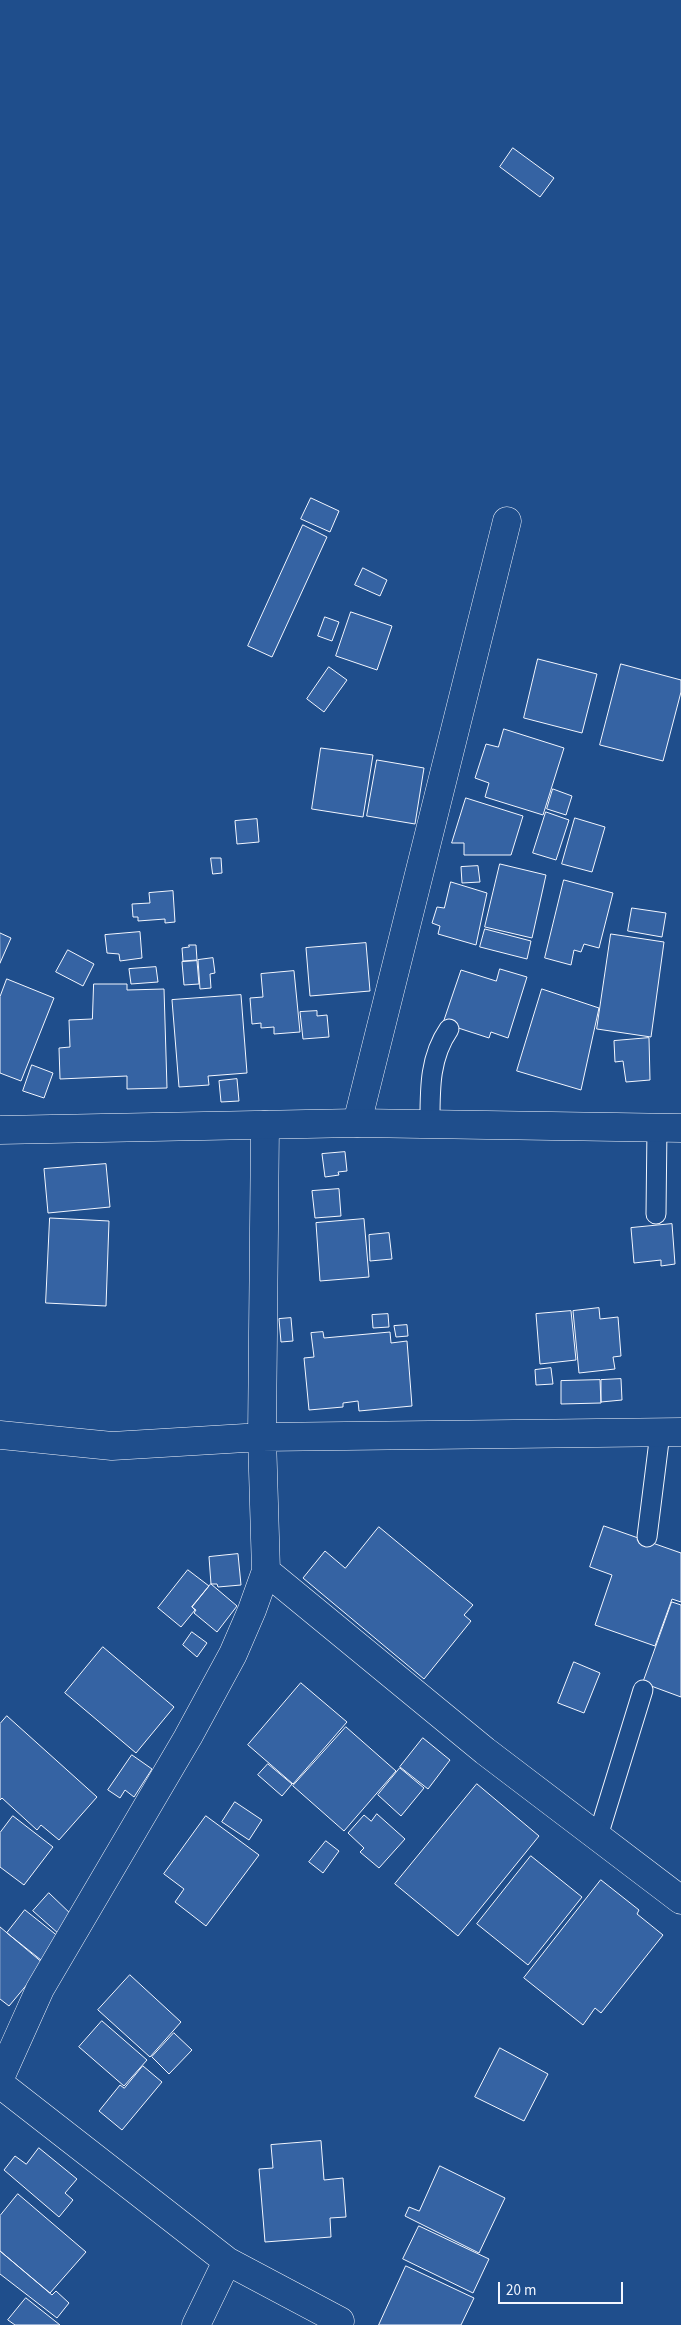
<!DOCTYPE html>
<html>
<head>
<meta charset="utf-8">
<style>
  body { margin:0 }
  #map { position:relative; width:681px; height:2325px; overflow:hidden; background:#1f4e8c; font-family:"Source Sans 3",sans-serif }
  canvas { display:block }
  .scale { position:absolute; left:498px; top:2282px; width:125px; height:22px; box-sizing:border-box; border:2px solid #f2f6ff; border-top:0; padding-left:6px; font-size:15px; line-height:18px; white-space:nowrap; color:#f2f6ff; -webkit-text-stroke:4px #1f4e8c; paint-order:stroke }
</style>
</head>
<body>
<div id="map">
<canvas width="681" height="2325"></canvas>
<div class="scale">20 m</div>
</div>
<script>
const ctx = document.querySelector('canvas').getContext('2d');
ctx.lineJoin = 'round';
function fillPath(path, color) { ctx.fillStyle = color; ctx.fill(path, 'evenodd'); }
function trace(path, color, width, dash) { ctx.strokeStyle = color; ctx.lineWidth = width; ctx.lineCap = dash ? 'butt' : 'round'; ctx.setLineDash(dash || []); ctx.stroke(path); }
const building = new Path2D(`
  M 513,148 L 554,178 L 540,197 L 500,167 Z
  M 311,498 L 339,511 L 330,532 L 301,519 Z
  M 303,525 L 327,537 L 272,657 L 248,646 Z
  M 363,568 L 387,580 L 380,596 L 355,585 Z
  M 351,612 L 392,626 L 377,670 L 336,656 Z
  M 325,617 L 339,622 L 332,641 L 318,636 Z
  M 538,659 L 597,674 L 582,733 L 524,718 Z
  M 621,664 L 681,680 L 681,692 L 663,761 L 600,745 Z
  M 329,667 L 347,680 L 324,712 L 307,699 Z
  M 504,729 L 564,748 L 543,815 L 485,797 L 489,783 L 475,778 L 486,744 L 498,747 Z
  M 321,748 L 373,755 L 363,817 L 312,809 Z
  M 377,760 L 424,768 L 415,824 L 367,816 Z
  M 553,789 L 572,796 L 566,815 L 547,809 Z
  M 466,798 L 523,816 L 511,855 L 464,855 L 464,843 L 452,843 Z
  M 546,812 L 569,820 L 556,860 L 533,853 Z
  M 575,818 L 605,827 L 592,872 L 562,864 Z
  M 257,819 L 259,842 L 237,844 L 235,821 Z
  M 211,858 L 221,858 L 222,873 L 213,874 Z
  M 500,864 L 546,875 L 532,938 L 485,927 Z
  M 478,866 L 480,882 L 462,883 L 461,867 Z
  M 564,880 L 613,893 L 599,948 L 584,944 L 581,952 L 574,950 L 571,965 L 545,958 Z
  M 451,882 L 487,893 L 476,945 L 438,934 L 440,926 L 432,923 L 437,907 L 444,908 Z
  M 173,891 L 175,922 L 165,923 L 165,919 L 138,921 L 138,917 L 133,917 L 132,904 L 150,903 L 149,893 Z
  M 632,908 L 666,913 L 662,937 L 628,931 Z
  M 485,929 L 531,941 L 527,959 L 480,947 Z
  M 140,932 L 142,958 L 120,961 L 119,954 L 107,953 L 105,935 Z
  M 0,933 L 11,938 L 0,963 Z
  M 611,934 L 664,942 L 651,1037 L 597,1029 Z
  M 366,943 L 370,991 L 310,996 L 306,948 Z
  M 189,945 L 196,945 L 197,960 L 183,961 L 182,948 L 189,947 Z
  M 68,950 L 94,964 L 83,986 L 56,972 Z
  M 213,958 L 215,973 L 210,974 L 211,988 L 200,989 L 198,960 Z
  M 197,961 L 199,984 L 184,985 L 182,962 Z
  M 156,967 L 158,982 L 131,984 L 129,969 Z
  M 500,969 L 527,977 L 508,1038 L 491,1032 L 489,1038 L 443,1023 L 461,970 L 496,981 Z
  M 294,971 L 300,1032 L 274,1034 L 274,1027 L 261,1028 L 261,1023 L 252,1024 L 250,998 L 263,997 L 261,974 Z
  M 7,979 L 54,998 L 21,1081 L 0,1073 L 0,997 Z
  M 94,984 L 127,984 L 127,990 L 164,989 L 167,1088 L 127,1089 L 127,1076 L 60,1079 L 59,1048 L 70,1047 L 69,1020 L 92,1019 Z
  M 542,989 L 599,1008 L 581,1090 L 517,1071 Z
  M 241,995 L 247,1073 L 208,1076 L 209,1085 L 179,1087 L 172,1000 Z
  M 317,1011 L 317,1016 L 327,1015 L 329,1037 L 303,1039 L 300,1012 Z
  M 649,1038 L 650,1080 L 626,1082 L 623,1061 L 615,1062 L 614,1041 Z
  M 32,1065 L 53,1073 L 44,1098 L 23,1091 Z
  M 237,1079 L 239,1101 L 221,1102 L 219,1081 Z
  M 345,1152 L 347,1171 L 338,1172 L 339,1175 L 325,1177 L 322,1154 Z
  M 106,1164 L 110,1207 L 48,1213 L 44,1169 Z
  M 339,1189 L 341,1216 L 315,1218 L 312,1191 Z
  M 50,1218 L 109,1221 L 106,1306 L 46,1303 Z
  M 364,1219 L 369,1277 L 320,1281 L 316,1223 Z
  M 672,1224 L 675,1264 L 661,1266 L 661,1260 L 634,1263 L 631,1228 Z
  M 389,1233 L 392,1259 L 370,1261 L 369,1235 Z
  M 599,1308 L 600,1319 L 618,1317 L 621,1356 L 613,1357 L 615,1369 L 579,1373 L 573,1311 Z
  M 571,1311 L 576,1360 L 540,1364 L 536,1314 Z
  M 388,1314 L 389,1327 L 373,1328 L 372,1315 Z
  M 291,1318 L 293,1341 L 281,1342 L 279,1319 Z
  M 407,1325 L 408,1336 L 396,1337 L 394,1326 Z
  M 323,1332 L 324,1338 L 390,1332 L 391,1343 L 407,1341 L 412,1406 L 359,1411 L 358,1401 L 343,1403 L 343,1407 L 309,1410 L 304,1358 L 314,1357 L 311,1333 Z
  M 551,1368 L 553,1384 L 536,1385 L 535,1370 Z
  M 621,1379 L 622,1400 L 601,1402 L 601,1380 Z
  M 600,1380 L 601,1403 L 561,1404 L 561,1381 Z
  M 604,1526 L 681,1553 L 681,1602 L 672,1599 L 655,1646 L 595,1625 L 612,1575 L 590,1567 Z
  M 379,1527 L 473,1605 L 464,1615 L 471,1621 L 424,1679 L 303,1578 L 325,1551 L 345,1568 Z
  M 238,1554 L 241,1585 L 218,1587 L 217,1584 L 211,1584 L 209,1557 Z
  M 188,1570 L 209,1586 L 192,1607 L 195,1610 L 181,1627 L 158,1608 Z
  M 211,1584 L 237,1606 L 217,1632 L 194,1613 L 196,1610 L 192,1607 Z
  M 672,1602 L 681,1605 L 681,1697 L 643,1683 Z
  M 192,1632 L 207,1643 L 197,1657 L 183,1645 Z
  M 103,1647 L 174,1707 L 136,1753 L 65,1693 Z
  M 574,1662 L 600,1673 L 584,1713 L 558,1703 Z
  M 301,1683 L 347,1722 L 293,1784 L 248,1745 Z
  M 7,1716 L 97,1797 L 59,1840 L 41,1825 L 37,1830 L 2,1798 L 0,1800 L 0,1724 Z
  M 346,1727 L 396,1771 L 344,1831 L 293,1786 Z
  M 423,1738 L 450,1760 L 428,1789 L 400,1767 Z
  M 132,1755 L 152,1769 L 134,1797 L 125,1790 L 120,1798 L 108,1790 Z
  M 268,1764 L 292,1784 L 282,1796 L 258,1775 Z
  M 400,1768 L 424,1788 L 401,1816 L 378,1795 Z
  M 477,1784 L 539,1836 L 458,1936 L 395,1884 Z
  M 235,1802 L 262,1820 L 249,1840 L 222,1822 Z
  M 377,1814 L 405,1839 L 379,1868 L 360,1852 L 364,1848 L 348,1833 L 364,1815 L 371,1821 Z
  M 13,1816 L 53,1847 L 24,1885 L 0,1867 L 0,1833 Z
  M 206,1816 L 259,1855 L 206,1926 L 175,1902 L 184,1889 L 164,1874 Z
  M 326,1841 L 339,1851 L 323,1873 L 309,1862 Z
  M 531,1856 L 582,1897 L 528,1965 L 477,1924 Z
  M 601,1880 L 639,1910 L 637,1914 L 663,1935 L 601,2013 L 595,2008 L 583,2025 L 524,1978 Z
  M 49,1893 L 74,1917 L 59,1934 L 33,1911 Z
  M 25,1910 L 59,1937 L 41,1960 L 7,1933 Z
  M 0,1927 L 44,1964 L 9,2006 L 0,1999 Z
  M 130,1975 L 181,2022 L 150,2057 L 98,2010 Z
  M 102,2021 L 147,2060 L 124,2086 L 79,2047 Z
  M 174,2033 L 192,2050 L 169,2074 L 152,2057 Z
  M 500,2048 L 548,2074 L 524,2121 L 475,2097 Z
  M 143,2066 L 162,2082 L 122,2130 L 99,2111 L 120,2085 L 124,2088 Z
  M 321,2141 L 324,2180 L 343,2178 L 346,2217 L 330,2218 L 331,2237 L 265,2242 L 259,2169 L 273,2168 L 271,2145 Z
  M 39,2148 L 77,2179 L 65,2193 L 73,2200 L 59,2217 L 4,2170 L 15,2156 L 26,2164 Z
  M 440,2166 L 505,2198 L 479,2253 L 405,2216 L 409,2207 L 419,2211 Z
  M 18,2194 L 86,2252 L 50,2293 L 0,2251 L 0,2216 Z
  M 419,2226 L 489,2259 L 473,2293 L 403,2259 Z
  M 0,2251 L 52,2295 L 56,2291 L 69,2303 L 57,2318 L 0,2274 Z
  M 406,2266 L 474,2298 L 461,2325 L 379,2325 Z
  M 26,2298 L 60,2325 L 15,2325 L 8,2320 Z`);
const lane = new Path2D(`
  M 430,1125 C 430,1090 429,1058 449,1029
  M 656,1214 L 657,1127
  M 647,1537 L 660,1433
  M 598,1836 L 643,1690`);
const street = new Path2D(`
  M 357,1123 L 507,521
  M 0,1435 L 112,1446 L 262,1437 L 681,1432
  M 266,1571 L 485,1751 L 681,1900
  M 0,2078 L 40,1989 L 188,1737 L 233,1654 L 252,1610 L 266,1571 L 262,1437 L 265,1125
  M 0,2084 L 227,2261
  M 196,2325 L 227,2261 L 340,2321`);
const secondary = new Path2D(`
  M 0,1130 L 357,1123 L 681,1128`);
fillPath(building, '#3563a3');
trace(building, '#f2f6ff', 1);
trace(lane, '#f2f6ff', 21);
trace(street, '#f2f6ff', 29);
trace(secondary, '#f2f6ff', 29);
trace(lane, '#1f4e8c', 19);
trace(street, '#1f4e8c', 28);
trace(secondary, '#1f4e8c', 28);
</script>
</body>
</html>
